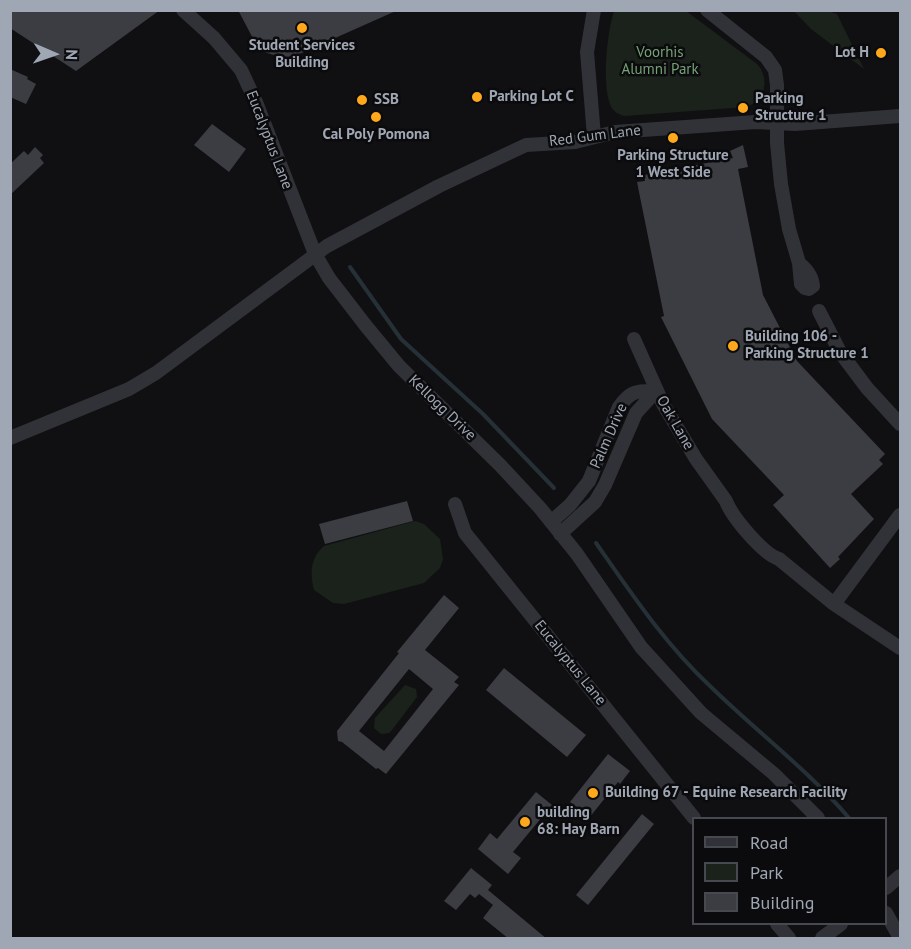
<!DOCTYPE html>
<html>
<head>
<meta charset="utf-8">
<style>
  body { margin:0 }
  #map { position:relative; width:911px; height:949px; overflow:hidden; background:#101012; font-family:"PT Sans",sans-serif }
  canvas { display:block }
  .frame { position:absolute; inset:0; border:12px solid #a0a7b4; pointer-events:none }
  .legend { position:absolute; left:692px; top:817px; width:195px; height:108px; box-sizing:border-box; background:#0b0b0d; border:2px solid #474950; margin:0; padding:8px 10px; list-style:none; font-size:18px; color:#a0a7b4 }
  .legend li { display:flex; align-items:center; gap:12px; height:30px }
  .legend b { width:30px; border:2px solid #474950 }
  .north { position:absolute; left:24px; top:24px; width:60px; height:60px; -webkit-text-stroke:4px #0b0b0d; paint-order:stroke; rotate:92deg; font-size:16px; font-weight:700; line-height:24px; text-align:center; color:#a0a7b4 }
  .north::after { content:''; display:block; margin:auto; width:21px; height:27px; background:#a0a7b4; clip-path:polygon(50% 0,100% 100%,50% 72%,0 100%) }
</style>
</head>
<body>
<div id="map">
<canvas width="911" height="949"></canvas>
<div class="frame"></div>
<ul class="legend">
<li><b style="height:8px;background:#313237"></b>Road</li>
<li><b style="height:16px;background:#1a221b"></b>Park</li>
<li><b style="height:16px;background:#3c3d42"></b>Building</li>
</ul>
<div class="north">N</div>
</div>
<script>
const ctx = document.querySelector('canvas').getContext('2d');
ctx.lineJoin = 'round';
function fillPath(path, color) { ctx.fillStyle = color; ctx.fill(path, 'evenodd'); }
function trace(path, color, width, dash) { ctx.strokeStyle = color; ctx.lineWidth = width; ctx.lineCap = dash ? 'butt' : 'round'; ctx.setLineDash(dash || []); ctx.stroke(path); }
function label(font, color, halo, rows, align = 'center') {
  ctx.font = font + ' "PT Sans",sans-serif'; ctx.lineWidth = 5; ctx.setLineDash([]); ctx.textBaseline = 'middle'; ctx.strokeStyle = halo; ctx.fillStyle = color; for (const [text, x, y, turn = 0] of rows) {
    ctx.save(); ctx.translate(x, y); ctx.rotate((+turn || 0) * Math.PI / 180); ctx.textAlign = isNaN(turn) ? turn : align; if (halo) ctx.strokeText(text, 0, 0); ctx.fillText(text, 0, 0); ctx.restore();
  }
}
const green = new Path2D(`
  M 614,11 L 686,11 L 757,64 C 770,78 766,101 746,107 L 624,116 C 618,114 612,111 610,104 C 602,82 607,33 614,11 Z
  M 794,11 L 828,11 L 837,14 L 864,69 L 811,29 Z
  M 415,521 L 424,524 L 440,539 L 443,559 L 440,568 L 424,583 L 344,604 L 333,603 L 314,590 C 310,573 310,558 324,546 Z
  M 405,685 L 416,689 L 417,697 L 392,730 L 389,733 L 381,734 L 374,728 L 375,718 Z`);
const stream = new Path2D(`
  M 350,267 L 401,339 L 483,414 L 554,488
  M 596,543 C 631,593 665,644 710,686 C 756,731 807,769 849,818`);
const building = new Path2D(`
  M 10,10 L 160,10 L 76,71 L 10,28 Z
  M 238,10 L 398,10 L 297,55 L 284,58 L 264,52 L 257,46 Z
  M 10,69 L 28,77 L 27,79 L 36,84 L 26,104 L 10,97 Z
  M 212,124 L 246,149 L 229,172 L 194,145 Z
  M 743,145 L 748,167 L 738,169 L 763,295 L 797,361 L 885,454 L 879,460 L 883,464 L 851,494 L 874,519 L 838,557 L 840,559 L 830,568 L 773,505 L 784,495 L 712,419 L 661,317 L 664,316 L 637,182 L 645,181 L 644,175 L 733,158 L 730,151 Z
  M 35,147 L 43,155 L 40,158 L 44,163 L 10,195 L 10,164 L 24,151 L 28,155 Z
  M 407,501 L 413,521 L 325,544 L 319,524 Z
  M 444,595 L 459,608 L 425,650 L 459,677 L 454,682 L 459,685 L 386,774 L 378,768 L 376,769 L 342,742 L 338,741 L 337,731 L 399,653 L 397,652 ZM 409,669 L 433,689 L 384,751 L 359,731 Z
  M 504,668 L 586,735 L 567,757 L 486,690 Z
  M 608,754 L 630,771 L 620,784 L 618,782 L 589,818 L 570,802 Z
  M 536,792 L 552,805 L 513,852 L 521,858 L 508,874 L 478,849 L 490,833 L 497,839 Z
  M 642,814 L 654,824 L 588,905 L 576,895 Z
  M 471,868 L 492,885 L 488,890 L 547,939 L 509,939 L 483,918 L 493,905 L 479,894 L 475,898 L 470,894 L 456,910 L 444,901 Z`);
const minor = new Path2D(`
  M 183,10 L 214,38 L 241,70 L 256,102 L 315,254 L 329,278 L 366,326 L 399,366 L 500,465 L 540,508 L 577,554 L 641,647 L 701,713 L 774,774 L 818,818
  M 707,10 L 766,57 L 775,70 L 777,85 L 777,143 L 781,184 L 789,229 L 799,263 L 801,284 L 805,288 L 809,289 L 813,286 C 812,275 806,269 799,263
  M 594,136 L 587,52 L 594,10
  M 819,311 L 840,352 L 867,388 L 900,424
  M 634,339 L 663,404 L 696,459 L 726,501 C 732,517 763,554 779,559 L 834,604 L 900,648
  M 10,438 L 129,389 L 156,373 L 327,246 L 439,186 L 526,145 L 575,142 L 615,132 L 756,122 L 795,124 L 900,116
  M 455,504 L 465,533 L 694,818
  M 551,522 L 570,505 L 589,481 L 619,407 C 631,390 637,391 656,391
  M 560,534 L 595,502 L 605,485 L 636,413 L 656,391
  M 834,604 L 900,515
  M 886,888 L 900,876
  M 886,913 L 900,938
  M 777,924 L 789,938
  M 822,938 L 841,924`);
const markers = [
  [302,28,6,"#ffa81b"],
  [881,53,6,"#ffa81b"],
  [477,97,6,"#ffa81b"],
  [362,100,6,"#ffa81b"],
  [743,108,6,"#ffa81b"],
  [376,117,6,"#ffa81b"],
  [673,138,6,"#ffa81b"],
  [733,346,6,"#ffa81b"],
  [593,793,6,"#ffa81b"],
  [525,822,6,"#ffa81b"]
];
const poiNames = [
  ["Student Services",302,46,"center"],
  ["Building",302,63,"center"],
  ["Lot H",869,53,"right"],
  ["Parking Lot C",489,97],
  ["Parking",755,99],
  ["Structure 1",755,116],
  ["SSB",374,100],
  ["Cal Poly Pomona",376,135,"center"],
  ["Parking Structure",673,156,"center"],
  ["1 West Side",673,173,"center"],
  ["Building 106 -",745,337],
  ["Parking Structure 1",745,354],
  ["Building 67 - Equine Research Facility",605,793],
  ["building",537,813],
  ["68: Hay Barn",537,830]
];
const parkNames = [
  ["Voorhis",660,53],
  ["Alumni Park",660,70]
];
const streetNames = [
  ["Red Gum Lane",595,136,-7],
  ["Eucalyptus Lane",269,140,69],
  ["Kellogg Drive",442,408,44],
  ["Oak Lane",675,423,60],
  ["Palm Drive",609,436,-66],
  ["Eucalyptus Lane",570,663,51]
];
fillPath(green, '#1a221b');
trace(stream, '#263037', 4);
fillPath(building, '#3c3d42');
trace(minor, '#313237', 14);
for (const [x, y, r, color] of markers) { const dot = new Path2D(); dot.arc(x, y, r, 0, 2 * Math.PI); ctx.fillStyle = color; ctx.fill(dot); trace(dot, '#0b0b0d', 2); }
label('bold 15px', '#a0a7b4', '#0b0b0d', poiNames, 'left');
label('15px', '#75a275', '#0b0b0d', parkNames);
label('15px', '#a0a7b4', '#0b0b0d', streetNames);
</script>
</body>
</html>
